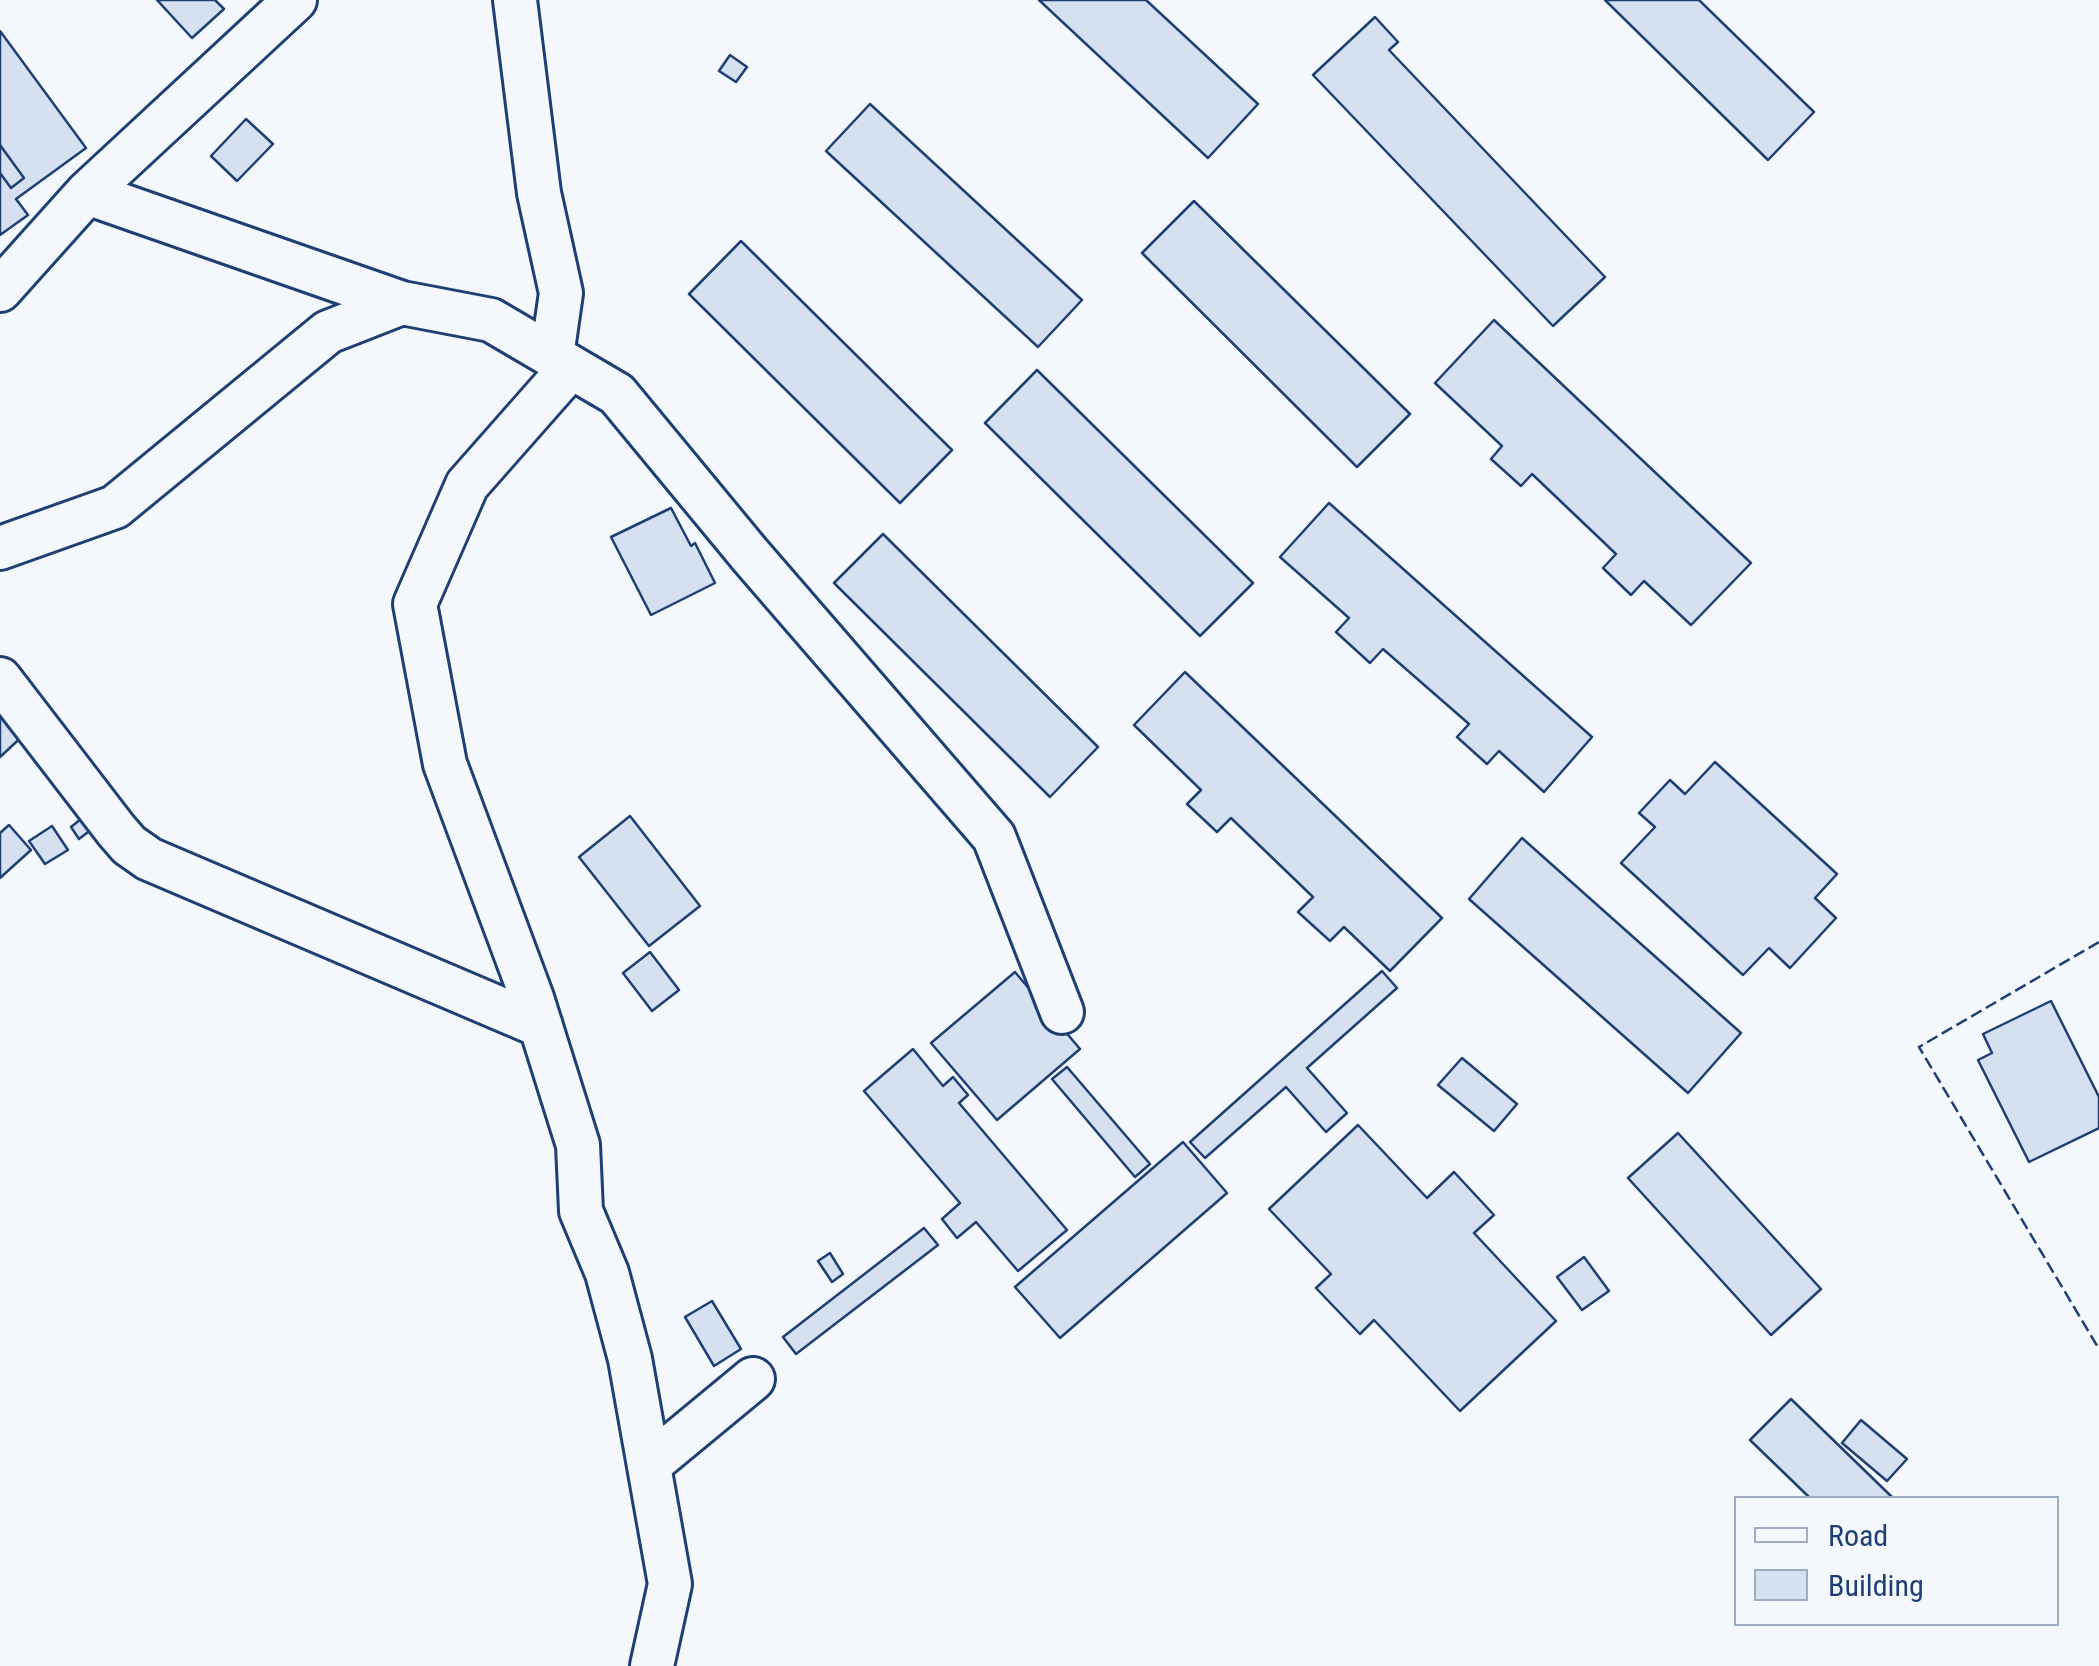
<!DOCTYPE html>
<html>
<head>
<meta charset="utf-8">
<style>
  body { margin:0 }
  #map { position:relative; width:2099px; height:1666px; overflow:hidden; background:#f4f7fb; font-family:"Roboto Condensed",sans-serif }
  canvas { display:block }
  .legend { position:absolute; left:1734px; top:1496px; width:325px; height:130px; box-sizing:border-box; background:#f4f7fb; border:2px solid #9eadc5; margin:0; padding:12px 18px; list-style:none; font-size:30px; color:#1d3f73 }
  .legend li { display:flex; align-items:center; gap:20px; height:50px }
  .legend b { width:50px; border:2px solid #9eadc5 }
</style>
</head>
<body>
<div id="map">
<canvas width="2099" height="1666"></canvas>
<ul class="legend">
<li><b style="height:12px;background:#f4f7fb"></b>Road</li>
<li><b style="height:28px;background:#d5e0f0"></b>Building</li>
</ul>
</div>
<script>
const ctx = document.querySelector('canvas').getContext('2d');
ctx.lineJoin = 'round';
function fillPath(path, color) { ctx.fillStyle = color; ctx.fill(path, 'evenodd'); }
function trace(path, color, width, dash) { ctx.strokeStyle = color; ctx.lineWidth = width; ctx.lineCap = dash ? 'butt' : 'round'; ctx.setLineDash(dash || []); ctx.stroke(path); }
const building = new Path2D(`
  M 157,0 L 215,0 L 224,9 L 192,38 Z
  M 1039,0 L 1146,0 L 1258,104 L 1208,158 Z
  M 1605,0 L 1699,0 L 1814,112 L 1768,160 Z
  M 1375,17 L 1398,42 L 1389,50 L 1605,277 L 1553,326 L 1313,75 Z
  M 0,31 L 86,148 L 16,199 L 28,215 L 0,235 L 0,173 L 11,188 L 24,178 L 0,145 Z
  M 730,55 L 747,67 L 736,82 L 719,71 Z
  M 870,104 L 1082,300 L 1038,347 L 826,151 Z
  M 246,119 L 273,144 L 237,181 L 211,156 Z
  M 0,145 L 24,178 L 11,188 L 0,173 Z
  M 1194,201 L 1410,414 L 1357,467 L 1142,253 Z
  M 741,241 L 952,450 L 900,503 L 689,294 Z
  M 1494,320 L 1751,563 L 1691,625 L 1644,581 L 1631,595 L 1603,568 L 1616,554 L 1532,474 L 1521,486 L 1491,459 L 1502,446 L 1435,383 Z
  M 1037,370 L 1253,583 L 1200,636 L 985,423 Z
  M 1329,503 L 1592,737 L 1544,792 L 1499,751 L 1487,764 L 1457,737 L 1469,724 L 1383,649 L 1370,663 L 1336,632 L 1349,618 L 1280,557 Z
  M 671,508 L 691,546 L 695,543 L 715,583 L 651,615 L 611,537 Z
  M 883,534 L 1098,747 L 1050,797 L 834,583 Z
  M 1185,672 L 1442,918 L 1390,971 L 1344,927 L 1330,941 L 1298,912 L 1313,897 L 1231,818 L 1217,832 L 1187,804 L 1201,790 L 1134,725 Z
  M 0,699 L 28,731 L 0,757 Z
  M 1715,762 L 1837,874 L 1815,898 L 1836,918 L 1790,968 L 1769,948 L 1743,975 L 1621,863 L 1655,827 L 1639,813 L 1670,780 L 1685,794 Z
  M 96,807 L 105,819 L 79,839 L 71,827 Z
  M 630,816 L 700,906 L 649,946 L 579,857 Z
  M 9,825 L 31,850 L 0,878 L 0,833 Z
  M 52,826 L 68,850 L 45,864 L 29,841 Z
  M 1522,838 L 1741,1033 L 1688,1093 L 1469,899 Z
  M 650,952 L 679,990 L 652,1011 L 623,973 Z
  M 1382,971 L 1397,988 L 1307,1068 L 1347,1113 L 1326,1132 L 1286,1087 L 1205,1158 L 1190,1142 Z
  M 1015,972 L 1080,1049 L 997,1120 L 931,1043 Z
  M 2051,1001 L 2099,1097 L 2099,1128 L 2029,1162 L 1978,1060 L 1992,1053 L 1983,1034 Z
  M 913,1049 L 943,1086 L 953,1077 L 968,1095 L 959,1103 L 1067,1230 L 1018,1271 L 976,1222 L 957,1238 L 942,1219 L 960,1203 L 864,1091 Z
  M 1462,1058 L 1517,1104 L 1494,1131 L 1438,1085 Z
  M 1067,1067 L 1150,1164 L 1135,1177 L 1052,1079 Z
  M 1358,1125 L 1427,1198 L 1454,1172 L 1494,1215 L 1474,1233 L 1556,1321 L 1460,1411 L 1374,1320 L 1360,1334 L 1316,1288 L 1331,1274 L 1269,1209 Z
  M 1678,1133 L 1821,1289 L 1771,1335 L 1628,1178 Z
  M 1183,1142 L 1227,1193 L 1060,1338 L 1015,1287 Z
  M 924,1228 L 938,1245 L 796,1354 L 783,1337 Z
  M 830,1253 L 843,1274 L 832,1282 L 818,1261 Z
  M 1584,1257 L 1609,1291 L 1582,1310 L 1557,1277 Z
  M 712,1301 L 741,1349 L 714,1366 L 685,1317 Z
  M 1791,1399 L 1893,1498 L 1810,1498 L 1750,1440 Z
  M 1861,1420 L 1907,1459 L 1887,1481 L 1842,1443 Z`);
const minor = new Path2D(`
  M 515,0 L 539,193 L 561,293 L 552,356
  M 87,193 L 402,303
  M 0,290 L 87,193 L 295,0
  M 571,367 L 467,485 L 415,604 L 445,764 L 532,998 L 578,1145 L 581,1211 L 607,1273 L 630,1359 L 670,1584 L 652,1666
  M 0,548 L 115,507 L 328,332 L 402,303 L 491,320 L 617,394 L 750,555 L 994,837 L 1062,1012
  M 0,679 L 116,830 L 129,845 L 149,859 L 541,1026
  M 649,1465 L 753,1379`);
const fence = new Path2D(`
  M 2099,942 L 1919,1047 L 2099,1349`);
fillPath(building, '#d5e0f0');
trace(building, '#1d3f73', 2.5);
trace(minor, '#1d3f73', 48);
trace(minor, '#f4f7fb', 42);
trace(fence, '#1d3f73', 2.5, [12, 5]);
</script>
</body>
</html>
